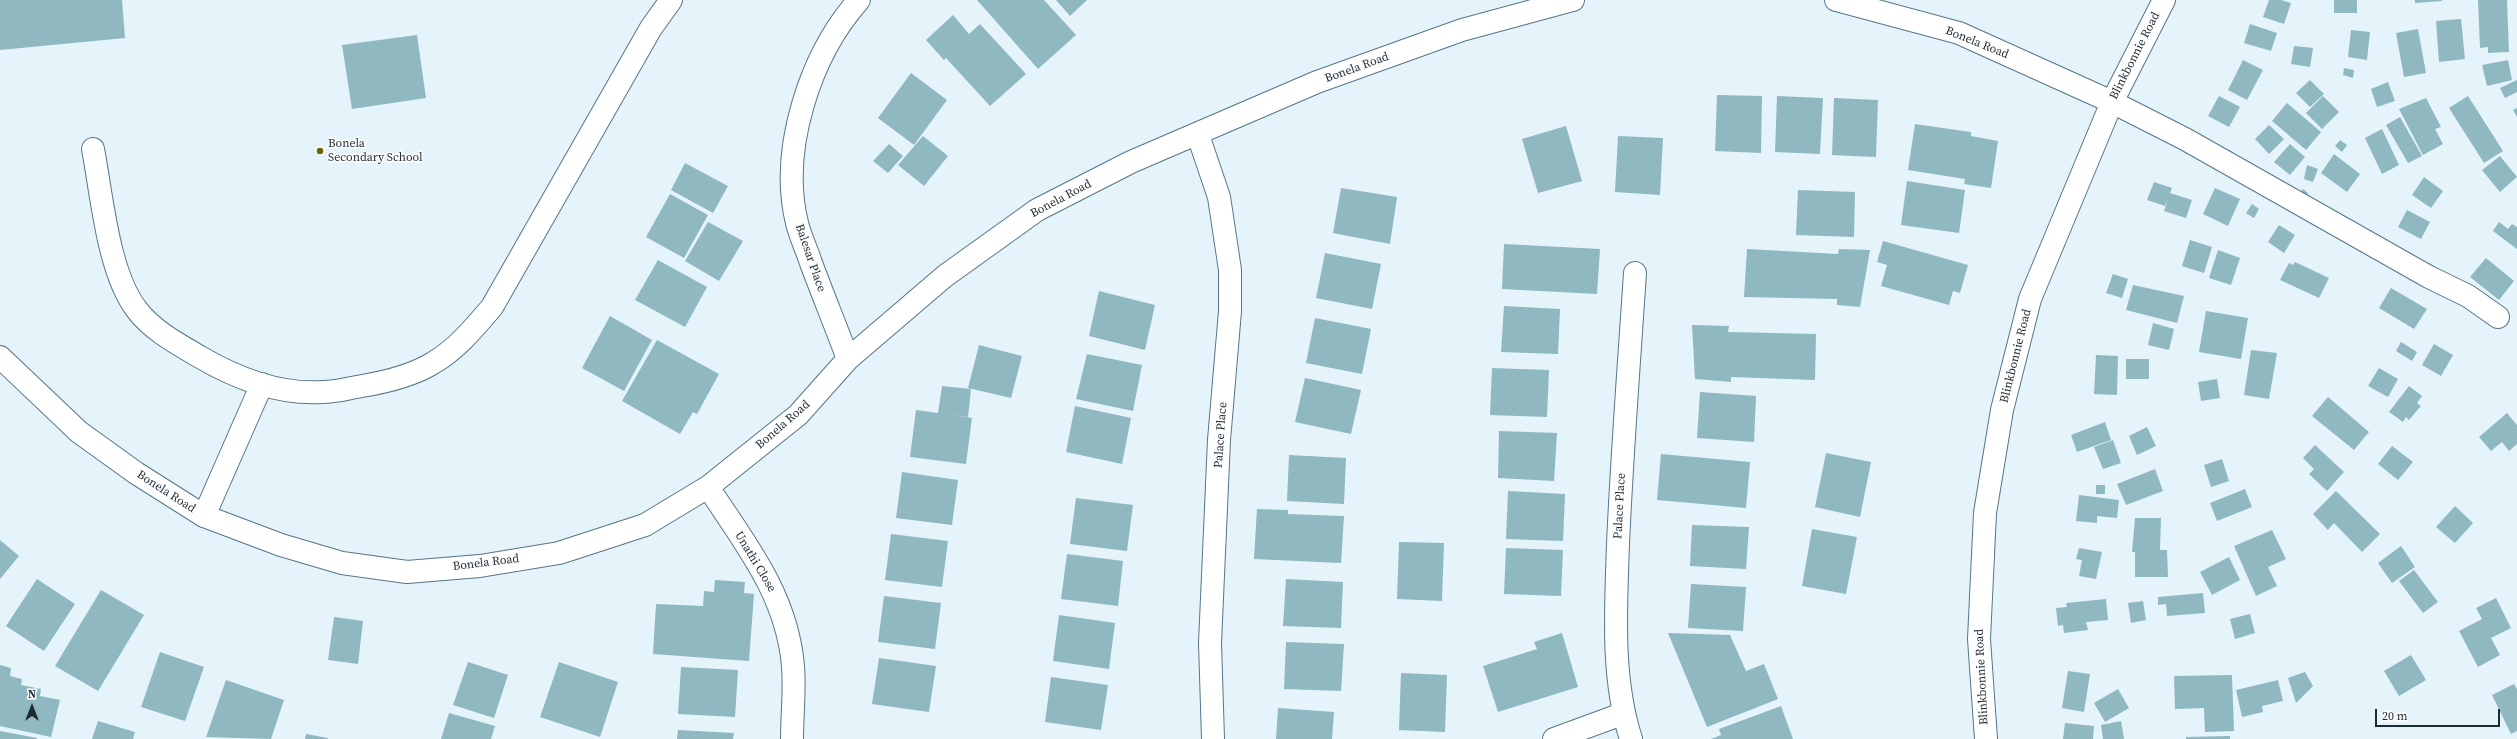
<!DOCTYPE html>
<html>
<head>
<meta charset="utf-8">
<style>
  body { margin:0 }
  #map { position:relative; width:2517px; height:739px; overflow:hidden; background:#e5f3fb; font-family:"Source Serif 4",serif }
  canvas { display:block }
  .north { position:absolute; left:12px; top:687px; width:40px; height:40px; -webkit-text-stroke:3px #fdfdfd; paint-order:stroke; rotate:0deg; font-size:11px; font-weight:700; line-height:16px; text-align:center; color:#1d2a32 }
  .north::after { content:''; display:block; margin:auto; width:14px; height:18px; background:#1d2a32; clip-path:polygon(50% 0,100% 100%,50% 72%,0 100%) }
  .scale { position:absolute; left:2375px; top:709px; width:125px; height:18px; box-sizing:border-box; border:2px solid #1d2a32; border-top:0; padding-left:5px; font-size:12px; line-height:14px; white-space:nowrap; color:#1d2a32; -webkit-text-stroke:3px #fdfdfd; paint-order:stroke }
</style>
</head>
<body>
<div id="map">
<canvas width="2517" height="739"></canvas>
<div class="north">N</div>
<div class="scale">20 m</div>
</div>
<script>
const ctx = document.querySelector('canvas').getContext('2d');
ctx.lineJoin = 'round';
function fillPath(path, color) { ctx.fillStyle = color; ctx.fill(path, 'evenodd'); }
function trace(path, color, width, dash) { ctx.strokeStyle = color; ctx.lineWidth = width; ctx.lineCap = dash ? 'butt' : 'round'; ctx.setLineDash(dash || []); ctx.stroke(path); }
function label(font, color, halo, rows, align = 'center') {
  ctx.font = font + ' "Source Serif 4",serif'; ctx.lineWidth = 3; ctx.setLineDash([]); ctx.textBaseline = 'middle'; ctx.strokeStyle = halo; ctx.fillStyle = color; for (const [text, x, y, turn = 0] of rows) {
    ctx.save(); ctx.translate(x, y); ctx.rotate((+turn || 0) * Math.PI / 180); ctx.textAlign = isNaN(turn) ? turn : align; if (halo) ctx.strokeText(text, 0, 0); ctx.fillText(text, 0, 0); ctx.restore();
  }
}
const building = new Path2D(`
  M 0,0 L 122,0 L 125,38 L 0,50 Z
  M 977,0 L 1044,0 L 1076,35 L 1038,69 Z
  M 1056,0 L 1087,0 L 1070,16 Z
  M 2269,0 L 2281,0 L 2291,3 L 2284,24 L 2263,17 Z
  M 2334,0 L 2357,0 L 2357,13 L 2334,13 Z
  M 2415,0 L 2442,0 L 2442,1 L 2415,3 Z
  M 2478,0 L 2507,0 L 2509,52 L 2488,53 L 2488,47 L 2480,48 Z
  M 953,15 L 969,34 L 980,24 L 1026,74 L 990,106 L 946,58 L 944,60 L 926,40 Z
  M 2461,19 L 2465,59 L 2439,62 L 2436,21 Z
  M 2250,24 L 2277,33 L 2271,51 L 2244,43 Z
  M 2418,29 L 2426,73 L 2404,77 L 2396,33 Z
  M 2351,30 L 2370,32 L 2367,60 L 2348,57 Z
  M 417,35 L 426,98 L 352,109 L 342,45 Z
  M 2294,46 L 2313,48 L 2310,67 L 2291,64 Z
  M 2243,60 L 2263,70 L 2247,100 L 2228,90 Z
  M 2508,60 L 2512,80 L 2487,86 L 2482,65 Z
  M 2344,68 L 2354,70 L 2353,78 L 2343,75 Z
  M 911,73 L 947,100 L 914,145 L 878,118 Z
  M 2310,80 L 2324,94 L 2310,107 L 2296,93 Z
  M 2517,80 L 2517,92 L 2505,98 L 2500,88 Z
  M 2388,82 L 2395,101 L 2377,107 L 2371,89 Z
  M 1717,95 L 1762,96 L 1761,153 L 1715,151 Z
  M 1777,96 L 1823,98 L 1820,154 L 1775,152 Z
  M 2219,96 L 2240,107 L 2229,127 L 2208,116 Z
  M 2323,96 L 2339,112 L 2322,129 L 2306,113 Z
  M 2468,96 L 2503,151 L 2484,163 L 2449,108 Z
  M 1834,98 L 1878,100 L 1876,157 L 1832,155 Z
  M 2426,98 L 2441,127 L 2435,129 L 2443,144 L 2423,155 L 2399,109 Z
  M 2287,103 L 2321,132 L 2306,150 L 2272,121 Z
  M 2517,108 L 2517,117 L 2513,110 Z
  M 2400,117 L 2422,156 L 2408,163 L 2386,125 Z
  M 1915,124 L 1971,132 L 1971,136 L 1998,141 L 1991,188 L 1964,184 L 1965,179 L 1908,170 Z
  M 2269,125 L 2284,139 L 2269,154 L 2255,139 Z
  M 1566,126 L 1582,181 L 1538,193 L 1522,139 Z
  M 2382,129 L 2399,165 L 2382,174 L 2365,138 Z
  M 923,136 L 948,156 L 924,186 L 898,165 Z
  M 1618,136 L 1663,138 L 1660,195 L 1615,192 Z
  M 2340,140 L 2347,145 L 2342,152 L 2335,146 Z
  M 889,144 L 903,156 L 888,173 L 873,161 Z
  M 2290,144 L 2305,157 L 2290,175 L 2274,162 Z
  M 2334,154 L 2360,174 L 2347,192 L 2321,173 Z
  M 2500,156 L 2517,177 L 2500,192 L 2482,170 Z
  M 685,163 L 728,186 L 713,213 L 671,190 Z
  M 2307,165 L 2318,169 L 2313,182 L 2304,179 Z
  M 2424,177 L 2443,191 L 2431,208 L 2412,195 Z
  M 1907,181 L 1965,190 L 1959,233 L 1901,225 Z
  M 2154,182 L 2172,188 L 2170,193 L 2192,200 L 2186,218 L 2164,211 L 2168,199 L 2165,206 L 2147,200 Z
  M 1341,188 L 1397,197 L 1390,244 L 1333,233 Z
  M 2215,188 L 2240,199 L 2228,226 L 2203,214 Z
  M 2303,189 L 2308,193 L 2304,199 L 2298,196 Z
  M 1798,190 L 1855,192 L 1854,237 L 1796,235 Z
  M 670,194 L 708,215 L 684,258 L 646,237 Z
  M 2252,204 L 2259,209 L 2254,218 L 2246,213 Z
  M 2407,210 L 2430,222 L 2421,239 L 2398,227 Z
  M 708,222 L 743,241 L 719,281 L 685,261 Z
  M 2499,222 L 2508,229 L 2512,224 L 2517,227 L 2517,249 L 2493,231 Z
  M 2279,225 L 2295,235 L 2284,253 L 2268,242 Z
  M 2190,240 L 2212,247 L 2204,273 L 2182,266 Z
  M 1883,241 L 1968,265 L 1960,293 L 1953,291 L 1949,305 L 1881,286 L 1887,265 L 1877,262 Z
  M 1504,244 L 1600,249 L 1597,294 L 1502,289 Z
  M 1747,249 L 1838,254 L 1839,249 L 1870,250 L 1860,307 L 1837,305 L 1837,299 L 1744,297 Z
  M 2218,250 L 2240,258 L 2231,285 L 2209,278 Z
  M 1325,253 L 1381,264 L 1372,309 L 1316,298 Z
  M 2486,258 L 2514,281 L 2499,300 L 2470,277 Z
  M 658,260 L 707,287 L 685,327 L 635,300 Z
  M 2295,262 L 2329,278 L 2319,298 L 2280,280 L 2289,263 L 2293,265 Z
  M 2113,274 L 2128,279 L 2122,298 L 2106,293 Z
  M 2133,285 L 2184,296 L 2177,323 L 2126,310 Z
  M 2391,288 L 2427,309 L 2414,329 L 2379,308 Z
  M 1099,291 L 1155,305 L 1145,350 L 1089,336 Z
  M 1504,306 L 1560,309 L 1558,354 L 1501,352 Z
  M 2206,311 L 2248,318 L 2241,359 L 2199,352 Z
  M 610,316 L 652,340 L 624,391 L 582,368 Z
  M 1315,318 L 1371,329 L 1362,374 L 1306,363 Z
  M 2153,323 L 2174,329 L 2169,350 L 2148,345 Z
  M 1692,325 L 1729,326 L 1728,332 L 1816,334 L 1815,380 L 1731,377 L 1731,382 L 1695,379 Z
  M 657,340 L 719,374 L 697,414 L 693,412 L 680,434 L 622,401 Z
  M 2401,342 L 2417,352 L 2412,361 L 2396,351 Z
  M 2434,344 L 2453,355 L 2441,376 L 2422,365 Z
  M 979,345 L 1022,356 L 1011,398 L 968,388 Z
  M 2251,350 L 2277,353 L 2269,399 L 2244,395 Z
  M 1087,354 L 1142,365 L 1133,411 L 1076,399 Z
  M 2096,355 L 2118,356 L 2117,395 L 2094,394 Z
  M 2126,359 L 2149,359 L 2149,379 L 2126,379 Z
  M 1492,368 L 1549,370 L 1547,417 L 1490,415 Z
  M 2379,368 L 2398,379 L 2388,397 L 2368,386 Z
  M 1305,378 L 1361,390 L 1351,434 L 1295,422 Z
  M 2217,379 L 2220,398 L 2201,401 L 2198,382 Z
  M 942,386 L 971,389 L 968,417 L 952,415 L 972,418 L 966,464 L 910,457 L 916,410 L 938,413 Z
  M 2409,386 L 2422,396 L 2417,403 L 2421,406 L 2409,420 L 2406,417 L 2403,422 L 2389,412 Z
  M 1700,392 L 1756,396 L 1754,442 L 1697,438 Z
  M 2328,397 L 2369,432 L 2354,450 L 2312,416 Z
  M 1075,406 L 1131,418 L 1122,464 L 1066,452 Z
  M 2507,413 L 2517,425 L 2517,444 L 2509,451 L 2502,442 L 2491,451 L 2479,437 Z
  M 2105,422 L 2111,440 L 2077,452 L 2071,435 Z
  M 2147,427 L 2156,446 L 2137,455 L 2129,436 Z
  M 1499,431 L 1557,433 L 1554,481 L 1498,478 Z
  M 2113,440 L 2121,463 L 2103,469 L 2094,447 Z
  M 2315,445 L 2344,472 L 2327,491 L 2309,474 L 2314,469 L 2303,458 Z
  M 2392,446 L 2413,462 L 2398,480 L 2378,464 Z
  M 1826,453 L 1871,462 L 1860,517 L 1815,507 Z
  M 1661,454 L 1750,462 L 1746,508 L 1657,500 Z
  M 1289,455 L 1346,458 L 1344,504 L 1287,501 Z
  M 2222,459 L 2229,481 L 2211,487 L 2204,465 Z
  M 2155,469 L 2163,491 L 2126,505 L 2117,484 Z
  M 902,472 L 958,480 L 952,525 L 896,518 Z
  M 2096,485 L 2105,485 L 2105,494 L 2096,494 Z
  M 2245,489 L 2252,507 L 2217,521 L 2210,503 Z
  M 1508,491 L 1565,494 L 1563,541 L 1506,539 Z
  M 2336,491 L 2380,534 L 2362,552 L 2334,523 L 2328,530 L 2313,514 Z
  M 2079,495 L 2119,500 L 2117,518 L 2097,516 L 2097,523 L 2076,521 Z
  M 1076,498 L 1133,505 L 1127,551 L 1070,544 Z
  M 2455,506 L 2473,523 L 2455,543 L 2436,527 Z
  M 1257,509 L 1288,510 L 1288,514 L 1344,516 L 1341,563 L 1254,559 Z
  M 2135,518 L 2161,518 L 2160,550 L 2167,550 L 2168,577 L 2135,577 L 2135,552 L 2132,552 Z
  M 1692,525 L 1749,527 L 1746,569 L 1690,566 Z
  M 1812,529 L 1857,537 L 1846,594 L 1802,586 Z
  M 2272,530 L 2286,559 L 2268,567 L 2277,586 L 2256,596 L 2234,546 Z
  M 891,534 L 948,541 L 942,587 L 885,580 Z
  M 0,540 L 19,556 L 0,579 Z
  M 1399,542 L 1444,543 L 1442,601 L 1397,599 Z
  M 2401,546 L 2415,567 L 2392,583 L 2378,563 Z
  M 1506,548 L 1563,550 L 1561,596 L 1504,594 Z
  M 2079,548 L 2102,552 L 2096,579 L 2079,576 L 2082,560 L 2076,559 Z
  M 1067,554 L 1123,561 L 1118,606 L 1061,599 Z
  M 2229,557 L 2240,580 L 2212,595 L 2200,572 Z
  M 2414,570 L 2438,602 L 2423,613 L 2399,581 Z
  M 37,579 L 75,604 L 44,651 L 6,626 Z
  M 1286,579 L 1343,582 L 1341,628 L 1283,626 Z
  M 715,580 L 745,582 L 744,593 L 754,594 L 749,661 L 653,654 L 656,604 L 703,606 L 704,591 L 714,592 Z
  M 1691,584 L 1746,587 L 1743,631 L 1688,628 Z
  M 101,590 L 144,615 L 98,691 L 55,666 Z
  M 2203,593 L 2205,613 L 2167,616 L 2166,604 L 2158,605 L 2158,597 Z
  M 884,596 L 941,603 L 935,649 L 878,642 Z
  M 2496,598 L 2511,628 L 2491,638 L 2500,655 L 2478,667 L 2459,631 L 2482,619 L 2476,608 Z
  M 2106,599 L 2108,620 L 2086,622 L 2088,630 L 2064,633 L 2063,625 L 2058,626 L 2056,608 L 2067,607 L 2066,603 Z
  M 2143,601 L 2146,620 L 2131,623 L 2128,603 Z
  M 2250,614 L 2255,633 L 2235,639 L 2230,619 Z
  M 1059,615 L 1115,623 L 1109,669 L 1053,661 Z
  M 334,617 L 363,621 L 358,664 L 328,660 Z
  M 1562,633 L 1578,687 L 1498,712 L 1483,666 L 1537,649 L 1534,642 Z
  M 1668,633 L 1730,635 L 1746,671 L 1764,664 L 1778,699 L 1707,727 Z
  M 1286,642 L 1344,644 L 1341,691 L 1284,689 Z
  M 160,652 L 204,667 L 185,721 L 141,707 Z
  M 2411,655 L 2426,680 L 2399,696 L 2384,671 Z
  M 879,658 L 936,666 L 929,712 L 872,704 Z
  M 468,662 L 508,675 L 494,718 L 453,705 Z
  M 559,662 L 618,682 L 600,737 L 540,717 Z
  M 0,665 L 11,668 L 10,676 L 22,679 L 21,685 L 41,689 L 40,696 L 60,700 L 51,737 L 0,726 Z
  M 681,667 L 738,670 L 735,717 L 678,714 Z
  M 2068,671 L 2090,674 L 2084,712 L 2062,708 Z
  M 2305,672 L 2313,686 L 2296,703 L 2288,678 Z
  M 1401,673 L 1447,675 L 1445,732 L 1399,730 Z
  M 2232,675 L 2234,731 L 2205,732 L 2204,708 L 2175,709 L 2174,676 Z
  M 1051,677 L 1108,685 L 1101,730 L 1045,722 Z
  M 226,680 L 284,700 L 271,739 L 206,737 Z
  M 2278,680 L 2283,701 L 2262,706 L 2263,712 L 2242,717 L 2236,690 Z
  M 2514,684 L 2517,689 L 2517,731 L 2511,734 L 2492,695 Z
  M 2118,689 L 2129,708 L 2105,722 L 2094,703 Z
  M 1781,706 L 1793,739 L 1711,739 L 1721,735 L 1719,729 Z
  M 1278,708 L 1334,712 L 1332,739 L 1276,739 Z
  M 449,713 L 495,726 L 491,739 L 441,739 Z
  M 98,721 L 135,732 L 133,739 L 92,739 Z
  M 2121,721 L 2124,739 L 2103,739 L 2101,725 Z
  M 2065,723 L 2094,726 L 2093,739 L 2063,739 Z
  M 678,730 L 734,733 L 733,739 L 677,739 Z
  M 0,731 L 37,738 L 37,739 L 0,739 Z
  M 306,734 L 328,738 L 328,739 L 305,739 Z
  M 2230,736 L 2230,739 L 2186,739 L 2186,737 Z`);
const lane = new Path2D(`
  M 93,149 C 102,196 108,273 137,310 C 153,331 178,344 200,357 C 236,378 280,395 323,392 C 336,392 349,388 362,386 C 386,382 412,376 433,363 C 457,349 474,328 492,307 L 651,28 L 671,0
  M 204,516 L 262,384`);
const street = new Path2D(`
  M 1836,0 L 1959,33 L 2112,102 L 2185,139 L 2429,277 L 2468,296 L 2498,317
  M 1198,135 L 1219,197 L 1230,270 L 1230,311 L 1219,440 L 1210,643 L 1213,739
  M 0,357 L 79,432 L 136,473 L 204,516 L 281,545 L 342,563 L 407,572 L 480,566 L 559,553 L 645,525 L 708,487 L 798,415 L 848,359 L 945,276 L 1037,210 L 1131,162 L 1317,82 L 1462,30 L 1573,0
  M 848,359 C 836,327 823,295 811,263 C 807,250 800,236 797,223 C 779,150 810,55 859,0
  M 708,487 C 746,545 787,595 793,666 C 795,690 792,715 792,739
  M 1554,739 L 1622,714
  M 1631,739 C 1611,677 1616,608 1618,544 C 1622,454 1629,363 1635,273
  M 1986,739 L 1979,639 L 1985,513 L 2002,410 L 2030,299 L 2112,102 L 2164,0`);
const markers = [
  [320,151,4,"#646703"]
];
const streetNames = [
  ["Bonela Road",1977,43,22],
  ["Blinkbonnie Road",2135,56,-63],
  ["Bonela Road",1357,68,-20],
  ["Bonela Road",1061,199,-28],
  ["Balesar Place",810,258,71],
  ["Blinkbonnie Road",2016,356,-76],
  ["Bonela Road",783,425,-41],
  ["Palace Place",1221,435,-86],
  ["Bonela Road",166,492,33],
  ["Palace Place",1620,506,-87],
  ["Unathi Close",755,562,59],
  ["Bonela Road",486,563,-7],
  ["Blinkbonnie Road",1982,677,-93]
];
const poiNames = [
  ["Bonela",328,144],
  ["Secondary School",328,158]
];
fillPath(building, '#8fb8c0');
trace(lane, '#567587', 24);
trace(street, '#567587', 24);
trace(lane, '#fff', 22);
trace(street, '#fff', 22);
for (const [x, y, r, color] of markers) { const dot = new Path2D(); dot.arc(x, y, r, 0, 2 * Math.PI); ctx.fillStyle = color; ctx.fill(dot); trace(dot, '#fdfdfd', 1.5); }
label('12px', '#1d2a32', '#fdfdfd', streetNames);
label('12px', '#1d2a32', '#fdfdfd', poiNames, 'left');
</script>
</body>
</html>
